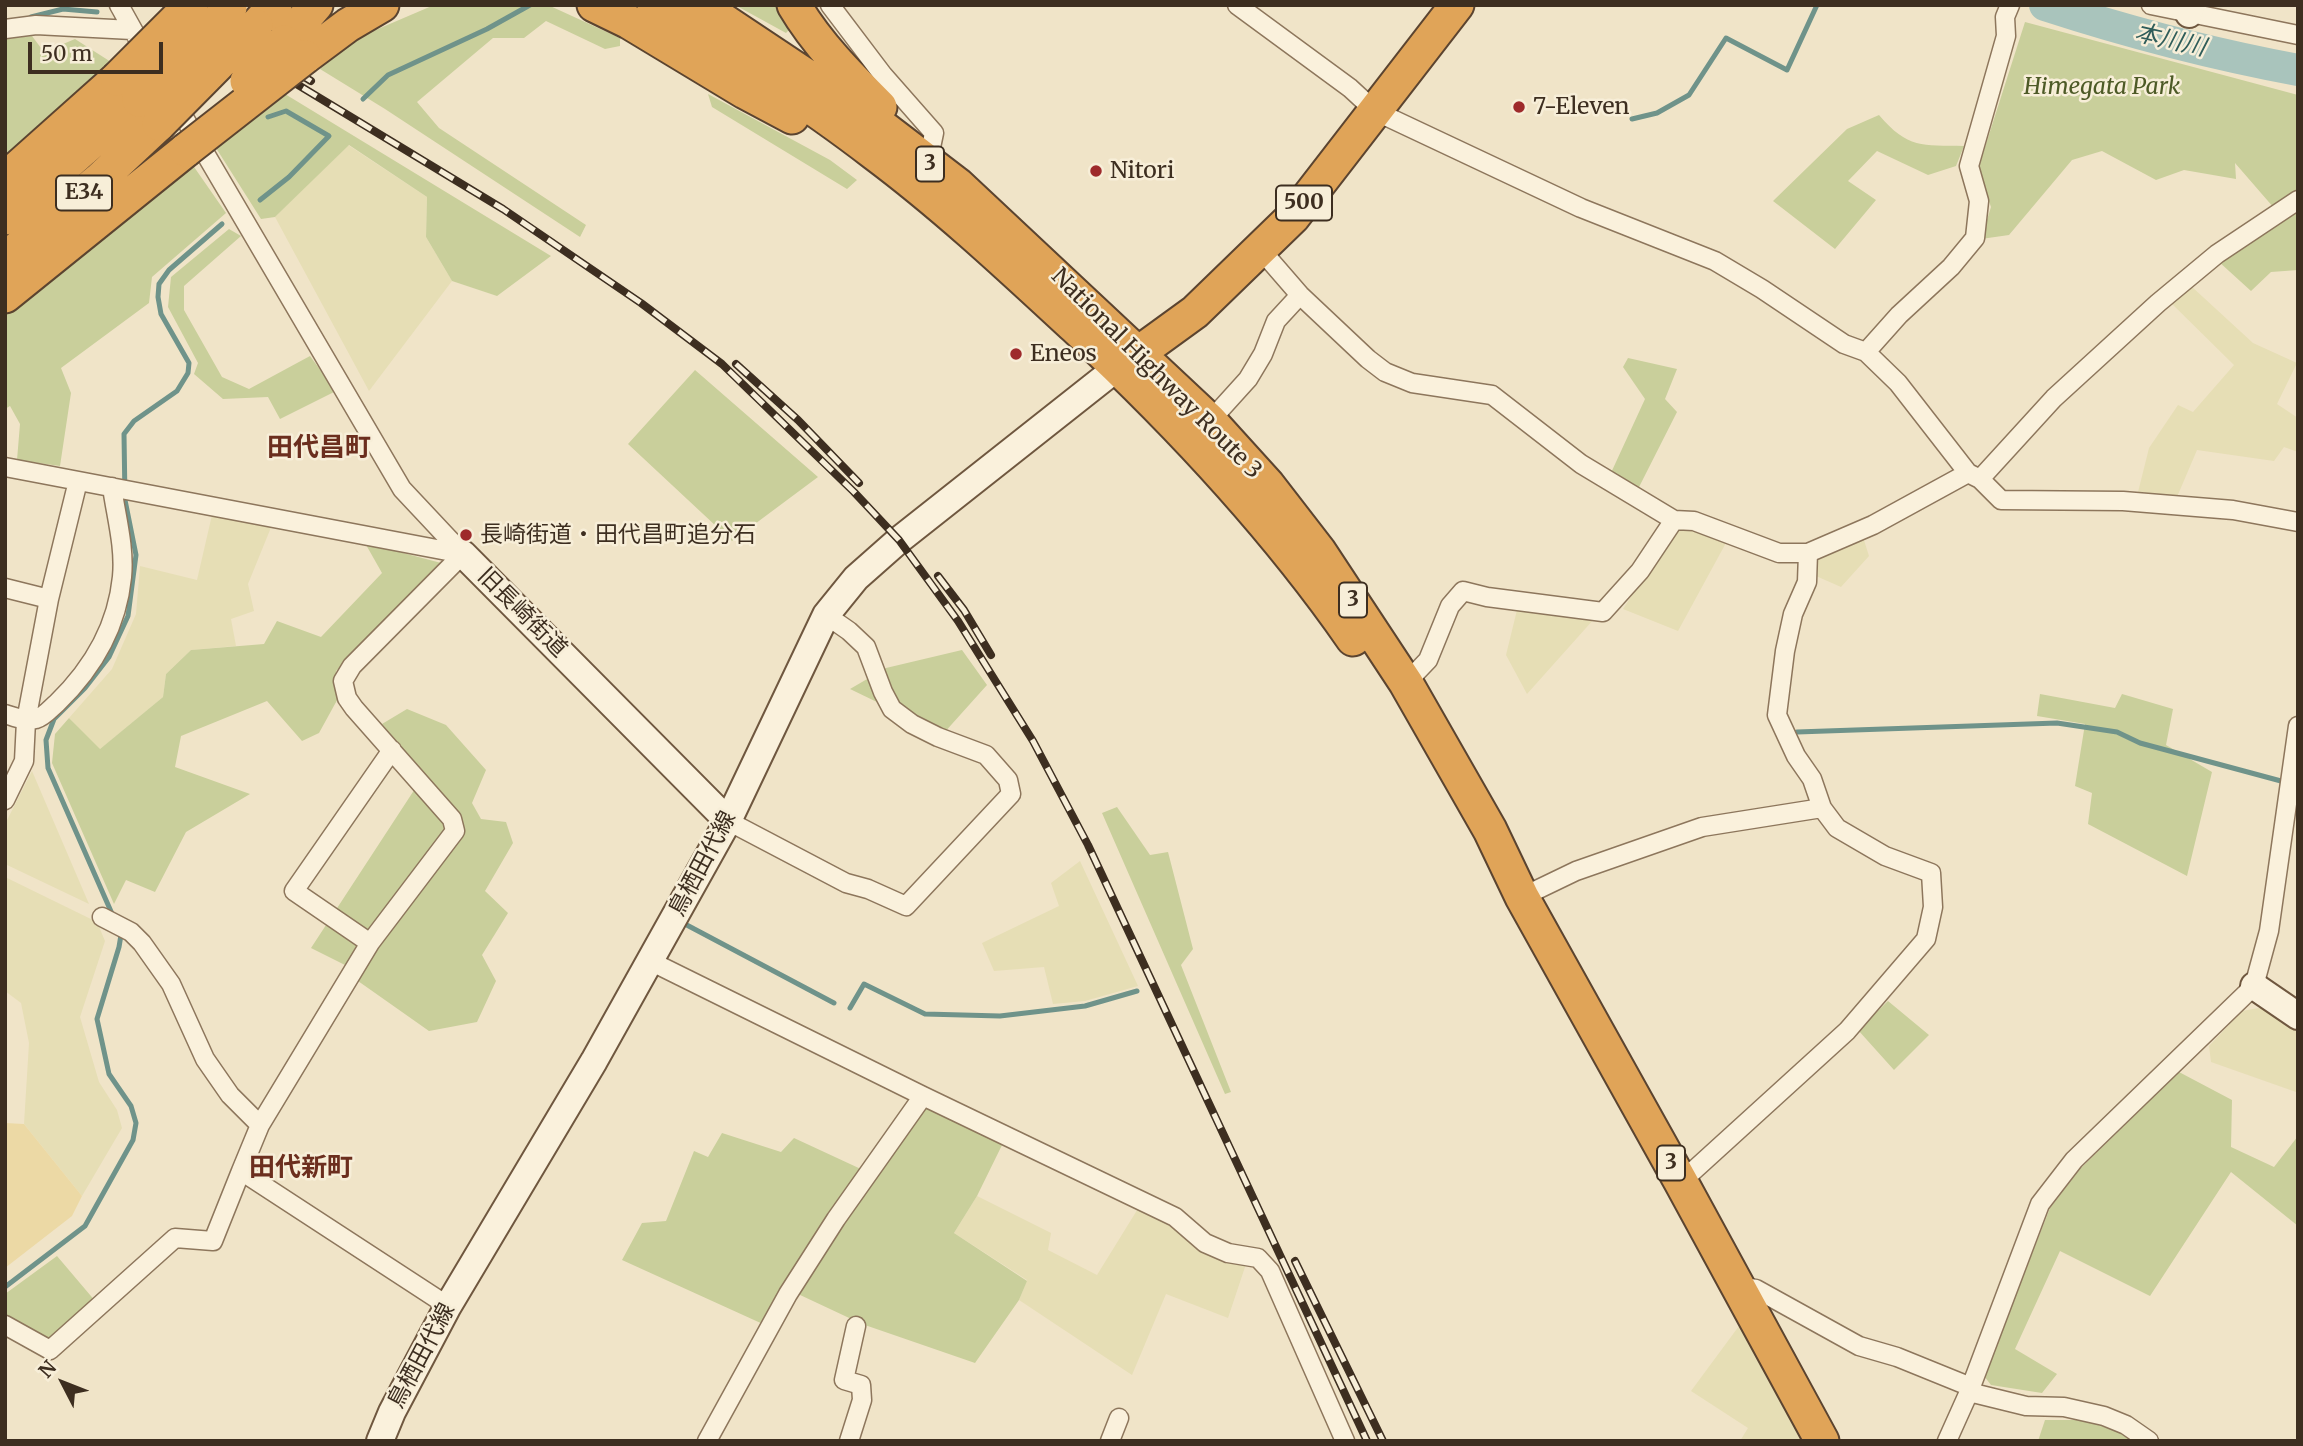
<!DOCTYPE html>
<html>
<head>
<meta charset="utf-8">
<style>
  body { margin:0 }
  #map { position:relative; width:2303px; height:1446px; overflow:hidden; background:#f0e4c8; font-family:Merriweather,serif }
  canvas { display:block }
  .frame { position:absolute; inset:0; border:7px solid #3d2e20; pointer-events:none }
  .north { position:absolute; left:28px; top:1348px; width:70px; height:70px; -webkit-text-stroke:5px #f7eed8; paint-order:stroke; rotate:312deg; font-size:19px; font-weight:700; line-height:28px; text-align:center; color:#3d2e20 }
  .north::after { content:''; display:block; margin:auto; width:24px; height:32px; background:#3d2e20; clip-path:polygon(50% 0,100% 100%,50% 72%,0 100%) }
  .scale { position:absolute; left:28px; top:42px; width:135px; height:32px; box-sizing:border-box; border:4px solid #3d2e20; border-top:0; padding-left:9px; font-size:21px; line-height:24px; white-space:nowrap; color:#3d2e20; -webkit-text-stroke:5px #f7eed8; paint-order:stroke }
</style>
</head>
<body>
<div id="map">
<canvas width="2303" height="1446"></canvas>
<div class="frame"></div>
<div class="north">N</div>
<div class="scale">50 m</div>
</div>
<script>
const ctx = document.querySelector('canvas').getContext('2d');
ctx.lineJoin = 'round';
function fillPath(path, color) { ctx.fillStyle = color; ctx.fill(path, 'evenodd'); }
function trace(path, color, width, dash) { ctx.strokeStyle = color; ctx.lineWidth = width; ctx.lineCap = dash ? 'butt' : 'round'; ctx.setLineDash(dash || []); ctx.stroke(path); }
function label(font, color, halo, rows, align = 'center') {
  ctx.font = font + ' Merriweather,"Noto Sans JP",serif'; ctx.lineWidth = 5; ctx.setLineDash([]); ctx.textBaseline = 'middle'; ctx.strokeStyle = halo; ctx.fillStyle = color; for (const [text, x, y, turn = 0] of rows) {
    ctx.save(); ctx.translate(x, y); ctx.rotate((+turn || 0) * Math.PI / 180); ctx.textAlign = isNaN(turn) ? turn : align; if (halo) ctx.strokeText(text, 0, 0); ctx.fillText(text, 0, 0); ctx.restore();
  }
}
const farmland = new Path2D(`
  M 348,145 L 427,197 L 426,237 L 452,281 L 369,391 L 275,217 Z
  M 2191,286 L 2253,343 L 2297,363 L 2277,404 L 2298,418 L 2298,452 L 2284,447 L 2274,461 L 2197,450 L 2177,497 L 2138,492 L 2149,448 L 2178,405 L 2193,412 L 2234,365 L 2170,302 Z
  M 212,515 L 272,525 L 248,584 L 254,611 L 231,619 L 236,646 L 191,650 L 166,674 L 163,697 L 99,750 L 69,718 L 112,669 L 136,614 L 140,566 L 197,580 Z
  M 1697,530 L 1727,541 L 1678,631 L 1623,609 L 1674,531 Z
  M 1863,537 L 1869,556 L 1841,587 L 1816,576 L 1816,556 Z
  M 1517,610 L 1594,619 L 1527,694 L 1506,655 Z
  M 32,771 L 89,904 L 5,864 L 5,824 Z
  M 1080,861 L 1138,986 L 1085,1001 L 1053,1004 L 1044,967 L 994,971 L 982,943 L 1059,906 L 1051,883 Z
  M 5,877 L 97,922 L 105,941 L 80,1017 L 99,1082 L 117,1110 L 122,1128 L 82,1196 L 24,1124 L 29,1043 L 21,1003 L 5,991 Z
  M 2264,1007 L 2298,1030 L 2298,1096 L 2296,1092 L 2211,1062 L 2209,1046 L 2242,1011 Z
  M 977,1196 L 1051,1233 L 1048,1250 L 1097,1275 L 1139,1207 L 1247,1261 L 1228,1318 L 1166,1294 L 1132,1375 L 1019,1300 L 1027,1280 L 954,1233 Z
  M 1739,1326 L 1805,1441 L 1740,1441 L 1748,1428 L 1691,1391 Z`);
const green = new Path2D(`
  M 434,5 L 548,5 L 620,38 L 620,46 L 605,49 L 546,21 L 524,38 L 493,38 L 417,102 L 439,128 L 586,225 L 580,237 L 385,109 L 320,69 L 357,38 Z
  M 735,5 L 780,5 L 794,25 L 786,33 Z
  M 2025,22 L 2298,95 L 2298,189 L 2274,208 L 2235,163 L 2236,179 L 2184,170 L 2156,180 L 2102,151 L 2072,160 L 2009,235 L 1981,239 L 1991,207 L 1978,169 Z
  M 32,36 L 44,52 L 75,39 L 111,62 L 5,158 L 5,39 Z
  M 285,94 L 551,256 L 497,296 L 452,281 L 426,237 L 427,197 L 349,145 L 275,217 L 261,219 L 216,148 Z
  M 708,94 L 830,160 L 857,180 L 847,189 L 712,107 Z
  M 1879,115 C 1908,149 1922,145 1964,146 L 1956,166 L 1928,175 L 1877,151 L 1848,181 L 1876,200 L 1835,249 L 1773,201 L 1847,129 Z
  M 192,164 L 226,213 L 152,277 L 149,303 L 61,368 L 71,393 L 60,466 L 17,460 L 20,424 L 10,406 L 5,409 L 5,312 Z
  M 2298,210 L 2298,270 L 2271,272 L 2251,291 L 2218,261 Z
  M 229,229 L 241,236 L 184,286 L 184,310 L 222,377 L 249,389 L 310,356 L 336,391 L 280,419 L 268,397 L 223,399 L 194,374 L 198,363 L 168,307 L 171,277 Z
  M 1628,358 L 1677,369 L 1665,399 L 1677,412 L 1636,493 L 1610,475 L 1645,399 L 1623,367 Z
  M 695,370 L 818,477 L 732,541 L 628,444 Z
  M 365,543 L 445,564 L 336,671 L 341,693 L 319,733 L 302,741 L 267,701 L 181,736 L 175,767 L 250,794 L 186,832 L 155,892 L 126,880 L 114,904 L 52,763 L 55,734 L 69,718 L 100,749 L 163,697 L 166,674 L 191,650 L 264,644 L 277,621 L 321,637 L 382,573 Z
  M 962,650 L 987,685 L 943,734 L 850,689 L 886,668 Z
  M 2040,694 L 2115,708 L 2122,694 L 2173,709 L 2166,745 L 2212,772 L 2187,876 L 2088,824 L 2092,793 L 2075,786 L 2085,724 L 2037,716 Z
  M 407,709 L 446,725 L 486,770 L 472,803 L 481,819 L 506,822 L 513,843 L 485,891 L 508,913 L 482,955 L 496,981 L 477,1022 L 429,1031 L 358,981 L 347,966 L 311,948 L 424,775 L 382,724 Z
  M 1117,807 L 1150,855 L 1168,852 L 1193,949 L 1181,965 L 1231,1092 L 1225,1094 L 1102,813 Z
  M 1888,1001 L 1929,1035 L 1894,1070 L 1858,1030 Z
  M 2179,1072 L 2232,1100 L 2231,1147 L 2274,1167 L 2298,1136 L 2298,1226 L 2231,1172 L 2150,1296 L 2060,1251 L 2015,1349 L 2057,1374 L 2042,1393 L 1991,1385 L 1984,1376 L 2050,1208 L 2080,1169 Z
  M 928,1105 L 1004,1141 L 977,1196 L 954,1233 L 1027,1281 L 1019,1300 L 975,1363 L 862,1324 L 798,1294 L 874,1175 Z
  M 722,1133 L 781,1152 L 794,1138 L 863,1170 L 765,1325 L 622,1260 L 642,1223 L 666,1221 L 694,1151 L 708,1157 Z
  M 57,1256 L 96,1302 L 52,1342 L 5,1317 L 5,1294 Z
  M 2045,1420 L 2084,1420 L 2133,1437 L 2130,1441 L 2038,1441 Z`);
const sand = new Path2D(`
  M 5,1123 L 24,1124 L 82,1196 L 72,1216 L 5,1268 Z`);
const stream = new Path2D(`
  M 31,17 L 63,9 L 97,12
  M 363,99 L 388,75 L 487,29 L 530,5
  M 1632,119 L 1657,113 L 1689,95 L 1726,38 L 1787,70 L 1817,5
  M 260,200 L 289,177 L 329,136 L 286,111 L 268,117
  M 1797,732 L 2057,723 L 2117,732 L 2140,743 L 2281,781
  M 113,916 L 48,768 L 46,740 L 54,719 L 85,688 L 109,657 L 128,616 L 136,555 L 125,500 L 124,434 L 134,421 L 177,391 L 188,373 L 189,363 L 161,314 L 158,297 L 159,284 L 169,270 L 222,224
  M 683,923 L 834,1003
  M 850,1008 L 864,984 L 925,1014 L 1000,1016 L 1085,1006 L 1137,991
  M 5,1287 L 85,1226 L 133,1140 L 136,1123 L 131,1106 L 109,1074 L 97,1019 L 119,947 L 121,935 L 120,931`);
const river = new Path2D(`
  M 2045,5 C 2128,32 2212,54 2298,70`);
const street = new Path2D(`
  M 119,5 L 148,57
  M 830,5 L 883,75 L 934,133 L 929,157
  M 1237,5 L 1350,88 L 1375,111 L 1581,208 L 1715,261 L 1762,289 L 1844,344 L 1866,352 L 1898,383 L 1968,473 L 1980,479 L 2001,500 L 2123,501 L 2233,510 L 2298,522
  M 2151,5 L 2298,35
  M 5,29 L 36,25 L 132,30
  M 175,102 L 402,489 L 463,554
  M 1261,250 L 1300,295 L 1368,359 L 1385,372 L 1412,383 L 1492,395 L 1581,464 L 1674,520
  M 1866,352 L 1899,315 L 1951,267 L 1975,238 L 1979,201 L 1969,166 L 2006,36 L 2005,17 L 2010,5
  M 1210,421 L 1248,379 L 1263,354 L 1276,321 L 1300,295
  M 5,467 L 463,554
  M 1980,479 L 2054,398 L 2158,303 L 2217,254 L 2298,200
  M 5,588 L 49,599
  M 1406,683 L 1428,660 L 1450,606 L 1463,591 L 1487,597 L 1603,612 L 1640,571 L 1674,520 L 1694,521 L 1779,553 L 1808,553 L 1873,525 L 1968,473
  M 5,714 C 15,717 26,722 36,719 C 44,717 51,708 57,703 C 93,668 117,628 122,577 C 125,547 116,516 112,487
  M 5,800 L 24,761 L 26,721 L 49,599 L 78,481
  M 728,821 L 846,883 L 868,889 L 906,906 L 1011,794 L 1008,780 L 986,755 L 938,737 L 912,724 L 892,709 L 883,692 L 866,647 L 849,631 L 826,615
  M 1522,897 L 1576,871 L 1702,827 L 1822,808
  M 102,917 L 131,932 L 142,943 L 171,984 L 205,1059 L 230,1095 L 260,1125 L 241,1171 L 448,1306
  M 370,943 L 294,891 L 392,750
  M 650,961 L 923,1096 L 1175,1217 L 1205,1243 L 1228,1253 L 1258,1258 L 1270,1271 L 1345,1441
  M 260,1125 L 370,943 L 455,831 L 452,819 L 354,708 L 347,698 L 343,681 L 352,666 L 463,554
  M 1681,1182 L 1847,1031 L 1926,939 L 1933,907 L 1931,873 L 1885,856 L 1837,828 L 1822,808 L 1812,779 L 1796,756 L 1777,715 L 1785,651 L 1793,614 L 1807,582 L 1808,553
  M 1738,1286 L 1756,1289 L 1859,1346 L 1897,1357 L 1971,1387
  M 5,1325 L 50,1350 L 175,1238 L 213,1241 L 241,1171
  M 1969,1392 L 2026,1406 L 2064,1407 L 2104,1416 L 2126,1425 L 2149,1441
  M 707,1441 L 788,1294 L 836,1219 L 923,1096
  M 849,1441 L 862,1400 L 861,1385 L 844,1380 L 856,1326
  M 1110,1441 L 1119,1418
  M 1947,1441 L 1969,1392 L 2040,1204 L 2074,1160 L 2254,986 L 2269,931 L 2298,726`);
const secondary = new Path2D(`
  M 2189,14 L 2192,5
  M 463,554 L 728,821
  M 2254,986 L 2298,1016
  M 380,1441 L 392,1412 L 448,1306 L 594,1061 L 728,821 L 826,615 L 856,578 L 899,540 L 1118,367`);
const highway = new Path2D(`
  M 594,5 L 629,22 L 745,92 L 792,117
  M 654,5 C 729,52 804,99 874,153 C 945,206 1010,267 1075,327 C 1177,422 1273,524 1353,639
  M 700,5 L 877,123 L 958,185 L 1210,421 L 1268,485 L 1319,551 L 1406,683 L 1490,830 L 1522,897 L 1681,1182 L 1822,1441
  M 794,5 C 817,44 849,76 880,107
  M 256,26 L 275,5
  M 284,42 L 316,5
  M 305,57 L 348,25 L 382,5
  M 5,179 L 117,79
  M 5,218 L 139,100
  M 5,259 L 99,180 L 159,124
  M 5,296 L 186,150
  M 1122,365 L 1195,312 L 1293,217 L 1457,5`);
const rail = new Path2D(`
  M 166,5 L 503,209 L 641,303 L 722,364 L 854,492 L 899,540 L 958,621 L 1033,741 L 1088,845 L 1367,1441
  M 189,5 L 311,81
  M 736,364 L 798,420 L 859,483
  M 938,576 L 964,610 L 991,655
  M 1295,1261 L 1383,1441`);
const highwayBridge = new Path2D(`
  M 117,79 L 191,5
  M 247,81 L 284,42
  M 139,100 L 230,8
  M 159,124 L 256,26
  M 186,150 L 305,57`);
const markers = [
  [1519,107,7,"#9e2a2b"],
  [1096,171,7,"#9e2a2b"],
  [1016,354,7,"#9e2a2b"],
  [466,535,7,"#9e2a2b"]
];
const shields = [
  [930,164,28],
  [84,193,56],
  [1304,203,56],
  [1353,600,28],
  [1671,1163,28]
];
const shieldNames = [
  ["3",930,164],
  ["E34",84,193],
  ["500",1304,203],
  ["3",1353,600],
  ["3",1671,1163]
];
const parkNames = [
  ["Himegata Park",2102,87]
];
const poiNames = [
  ["7-Eleven",1533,107],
  ["Nitori",1110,171],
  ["Eneos",1030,354],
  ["長崎街道・田代昌町追分石",480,535]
];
const streetNames = [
  ["National Highway Route 3",1156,374,45],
  ["旧長崎街道",522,613,45],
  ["鳥栖田代線",703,864,-62],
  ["鳥栖田代線",422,1356,-62]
];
const waterNames = [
  ["本川川",2170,41,13]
];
const quarterNames = [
  ["田代昌町",319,449],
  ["田代新町",301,1169]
];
fillPath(farmland, '#e6deb5');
fillPath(green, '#c9cf9b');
fillPath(sand, '#ecd9a5');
trace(stream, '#6f938a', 5);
trace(river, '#a9c4bc', 32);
trace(street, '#8d765c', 21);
trace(secondary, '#6f573f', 30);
trace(highway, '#5b4430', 37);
trace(street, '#faf1dc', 18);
trace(secondary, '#faf1dc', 26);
trace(highway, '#e0a458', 33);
trace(rail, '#3d2e20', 8);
trace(rail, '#f7eed8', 5, [16]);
trace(highwayBridge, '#5b4430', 37, []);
trace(highwayBridge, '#e0a458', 33);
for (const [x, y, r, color] of markers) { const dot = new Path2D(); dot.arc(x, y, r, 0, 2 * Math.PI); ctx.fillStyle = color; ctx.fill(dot); trace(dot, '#f7eed8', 2.5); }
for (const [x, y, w] of shields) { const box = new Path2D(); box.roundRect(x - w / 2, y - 17.5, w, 35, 5); ctx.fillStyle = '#f7eed8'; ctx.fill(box); trace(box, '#3d2e20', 2); }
label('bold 21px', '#3d2e20', null, shieldNames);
label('italic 23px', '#4d5a26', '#f7eed8', parkNames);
label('23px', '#3d2e20', '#f7eed8', poiNames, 'left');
label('23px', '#3d2e20', '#f7eed8', streetNames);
label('italic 24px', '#2f5d5a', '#f7eed8', waterNames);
label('bold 26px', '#6b2e1e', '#f7eed8', quarterNames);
</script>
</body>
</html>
